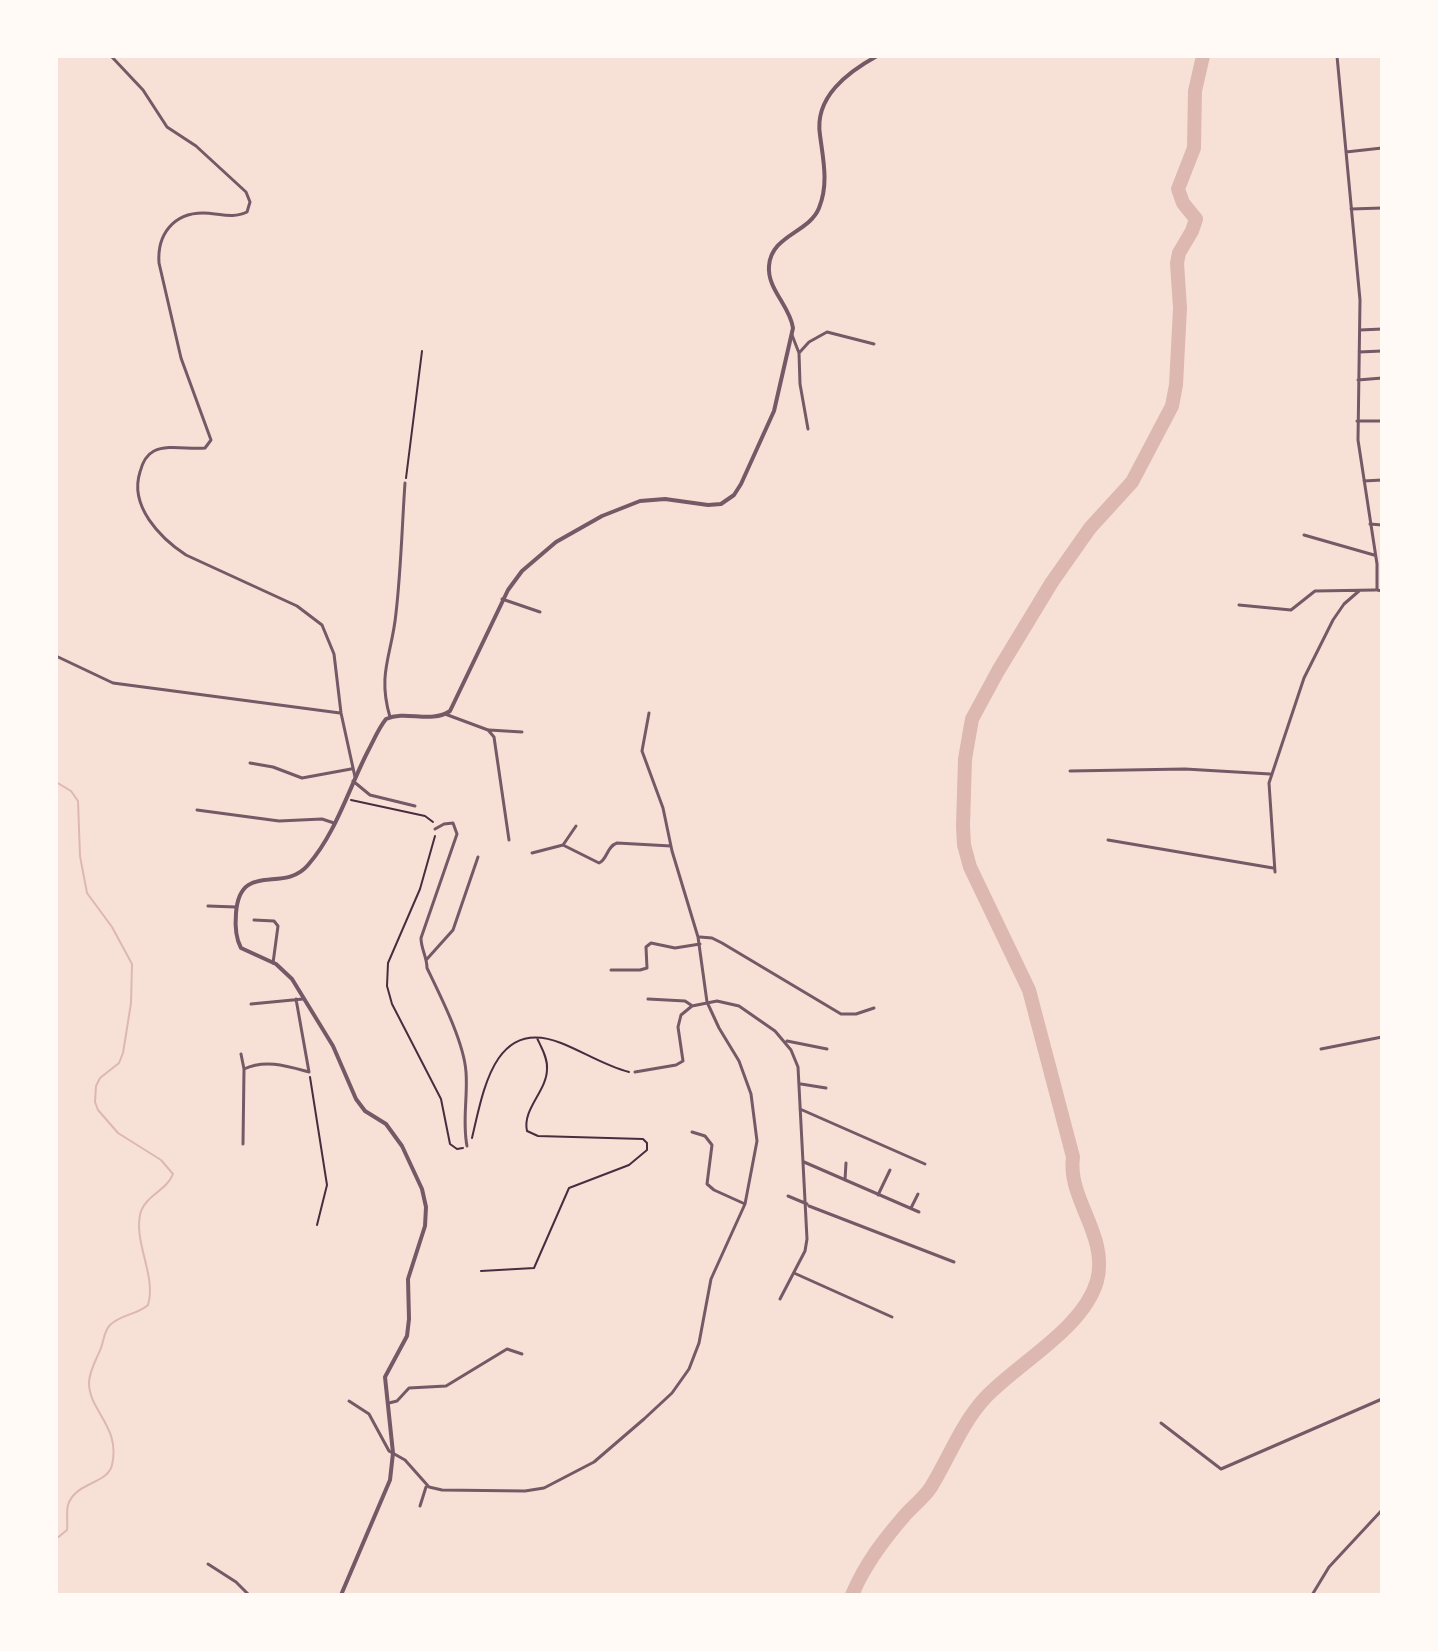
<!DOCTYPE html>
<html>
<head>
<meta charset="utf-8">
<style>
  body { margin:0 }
  #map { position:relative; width:1438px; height:1651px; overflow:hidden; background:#f7e1d7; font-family:"Public Sans",sans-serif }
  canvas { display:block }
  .frame { position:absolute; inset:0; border:58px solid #fffaf5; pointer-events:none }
</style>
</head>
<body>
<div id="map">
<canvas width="1438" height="1651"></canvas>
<div class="frame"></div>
</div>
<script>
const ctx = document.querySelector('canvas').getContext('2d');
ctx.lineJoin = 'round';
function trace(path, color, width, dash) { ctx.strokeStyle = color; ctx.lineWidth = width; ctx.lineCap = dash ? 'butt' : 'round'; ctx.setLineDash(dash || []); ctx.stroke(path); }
const stream = new Path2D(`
  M 56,782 L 71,791 L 78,801 L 80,856 L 87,893 L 112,927 L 132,964 L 131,1003 L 123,1053 L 119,1063 L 100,1078 L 96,1086 L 95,1102 L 98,1110 L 118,1133 L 161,1160 L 173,1174 C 167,1190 147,1195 141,1211 C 132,1241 157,1275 148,1305 C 137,1315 121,1314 110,1325 C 104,1331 104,1340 101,1348 C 97,1358 89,1371 89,1383 C 89,1411 121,1427 112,1465 C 108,1484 75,1482 68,1505 C 66,1512 68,1522 67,1530 L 56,1539`);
const river = new Path2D(`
  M 852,1595 C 865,1564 884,1539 906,1514 C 914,1505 924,1498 931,1487 C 949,1458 961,1424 985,1398 C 1019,1362 1083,1329 1097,1281 C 1109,1235 1067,1199 1073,1157 L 1029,990 L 970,867 L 964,845 L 963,826 L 965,759 L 972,719 L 998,671 L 1052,582 L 1090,528 L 1132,482 L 1172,406 L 1176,385 L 1180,308 L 1177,263 L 1179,253 L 1192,231 L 1196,219 L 1183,203 L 1178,189 L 1194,148 L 1195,91 L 1203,56`);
const path = new Path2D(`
  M 406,478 L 422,351
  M 351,800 L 425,816 L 433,822
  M 435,836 L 420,889 L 388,963 L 387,986 L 392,1004 L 441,1099 L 450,1144 L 457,1149 L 463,1148
  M 310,1077 L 327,1185 L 317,1225
  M 472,1138 C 483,1092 494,1016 561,1043 C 584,1052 605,1066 629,1072
  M 481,1271 L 534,1268 L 569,1188 L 629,1165 L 647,1150 L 647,1143 L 643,1139 L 538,1136 L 527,1131 C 522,1109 547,1091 547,1069 C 548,1058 541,1047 537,1038`);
const minor = new Path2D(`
  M 111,56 L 143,90 L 167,127 L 196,146 L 246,192 L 250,202 L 247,212 C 233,219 218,213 203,213 C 173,213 157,235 159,263 L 181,358 L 211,440 L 205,448 C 190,450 168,444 154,451 C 146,455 142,464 140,472 C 129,506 160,538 186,555 L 297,606 L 322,625 L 334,654 L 341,713 L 355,777
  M 1337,56 L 1360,300 L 1358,440 L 1377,564 L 1377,590 L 1382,591
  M 1346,152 L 1382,148
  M 1351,209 L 1382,208
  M 1360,330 L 1382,329
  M 792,335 L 799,353 L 800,384 L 808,429
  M 1359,352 L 1382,351
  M 799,353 L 809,342 L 827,332 L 874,344
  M 1358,380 L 1382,378
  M 1357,421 L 1382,421
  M 1364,481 L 1382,480
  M 1370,524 L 1382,525
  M 1304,535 L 1374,555
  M 502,599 L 540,612
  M 1239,605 L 1291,610 L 1315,591 L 1375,590
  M 56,656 L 113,683 L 340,713
  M 445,714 L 488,730 L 494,737 L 509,840
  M 390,717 C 377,673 392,655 396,613 C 401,570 402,526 405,483
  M 489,730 L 522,732
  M 250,763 L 273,767 L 302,778 L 351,769
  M 1070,771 L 1185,769 L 1270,774
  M 353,781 L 370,795 L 415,806
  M 197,810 L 279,821 L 322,819 L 334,823
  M 435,829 L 444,824 L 453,823 L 457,834 L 421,938 C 421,949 427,957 427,968 C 440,995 464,1042 466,1072 C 468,1097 462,1121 467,1146
  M 1108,840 L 1273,868
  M 563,845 L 576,826
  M 532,853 L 563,845 L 599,863 C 608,859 606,847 617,843 L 671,846
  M 1275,872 L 1269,783 L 1304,678 L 1333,620 L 1344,604 L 1359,591
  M 208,906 L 236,907
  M 254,920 L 274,921 L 278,926 L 273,963
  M 700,937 L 712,938 L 722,943 L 841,1014 L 856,1014 L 874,1008
  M 427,959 L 453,930 L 478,857
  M 611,970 L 640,970 L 647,968 L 646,947 L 651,943 L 675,948 L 700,944
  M 648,999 L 685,1001 L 691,1005
  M 251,1004 L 303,999
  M 787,1041 L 827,1049
  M 1321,1049 L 1382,1037
  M 241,1054 L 244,1069
  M 635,1072 L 676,1065 L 683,1061 L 678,1027 L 681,1015 L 692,1006 L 717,1001 L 739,1006 L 775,1031 L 791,1050 L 798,1067 L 807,1239 L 805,1251 L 780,1299
  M 801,1084 L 826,1088
  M 800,1109 L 925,1164
  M 692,1132 L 705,1136 L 712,1145 L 707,1184 L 714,1190 L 745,1204
  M 243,1144 L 244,1069 C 265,1059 287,1066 309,1072 L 296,999
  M 804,1162 L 919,1212
  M 845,1180 L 846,1163
  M 878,1195 L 890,1170
  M 788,1196 L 807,1204
  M 809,1206 L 954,1262
  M 911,1208 L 918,1194
  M 794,1273 L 892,1317
  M 349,1401 L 369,1414 L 389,1451 L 405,1460 L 429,1487 L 442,1490 L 525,1491 L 544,1488 L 594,1462 L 644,1419 L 672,1393 L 689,1369 L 699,1343 L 711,1279 L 745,1204 L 757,1141 L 751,1094 L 739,1061 L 719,1028 L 707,1002 L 698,937 L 672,851 L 663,808 L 642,751 L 649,713
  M 389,1403 L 397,1401 L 409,1388 L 446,1386 L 507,1349 L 522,1354
  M 1161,1423 L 1221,1469 L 1382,1399
  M 420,1506 L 426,1487
  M 208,1564 L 236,1582 L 249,1595
  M 1312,1595 L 1329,1567 L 1382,1510`);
const tertiary = new Path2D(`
  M 341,1595 L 390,1480 L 393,1453 L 385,1377 L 407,1336 L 409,1319 L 408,1279 L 425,1226 L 426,1207 L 422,1189 L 402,1146 L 386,1124 L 365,1111 L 356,1099 L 333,1046 L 292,979 L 276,964 L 241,948 C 235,937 235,925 236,913 C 240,860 284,894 308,865 C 336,833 349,788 368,751 C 374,740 378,729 386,719 C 406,710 431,724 450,711 L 508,590 L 522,571 L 556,542 L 602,516 L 640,501 L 665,499 L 708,505 L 721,504 L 734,495 L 741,484 L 774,411 L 793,328 C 790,306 767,289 769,266 C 771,235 809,233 819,208 C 829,184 823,159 820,135 C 814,97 848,72 877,56`);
trace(stream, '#dcb8b0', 2);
trace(river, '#dcb8b0', 14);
trace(path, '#4a2c40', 2);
trace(minor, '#755966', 3);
trace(tertiary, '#755966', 4);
</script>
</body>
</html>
